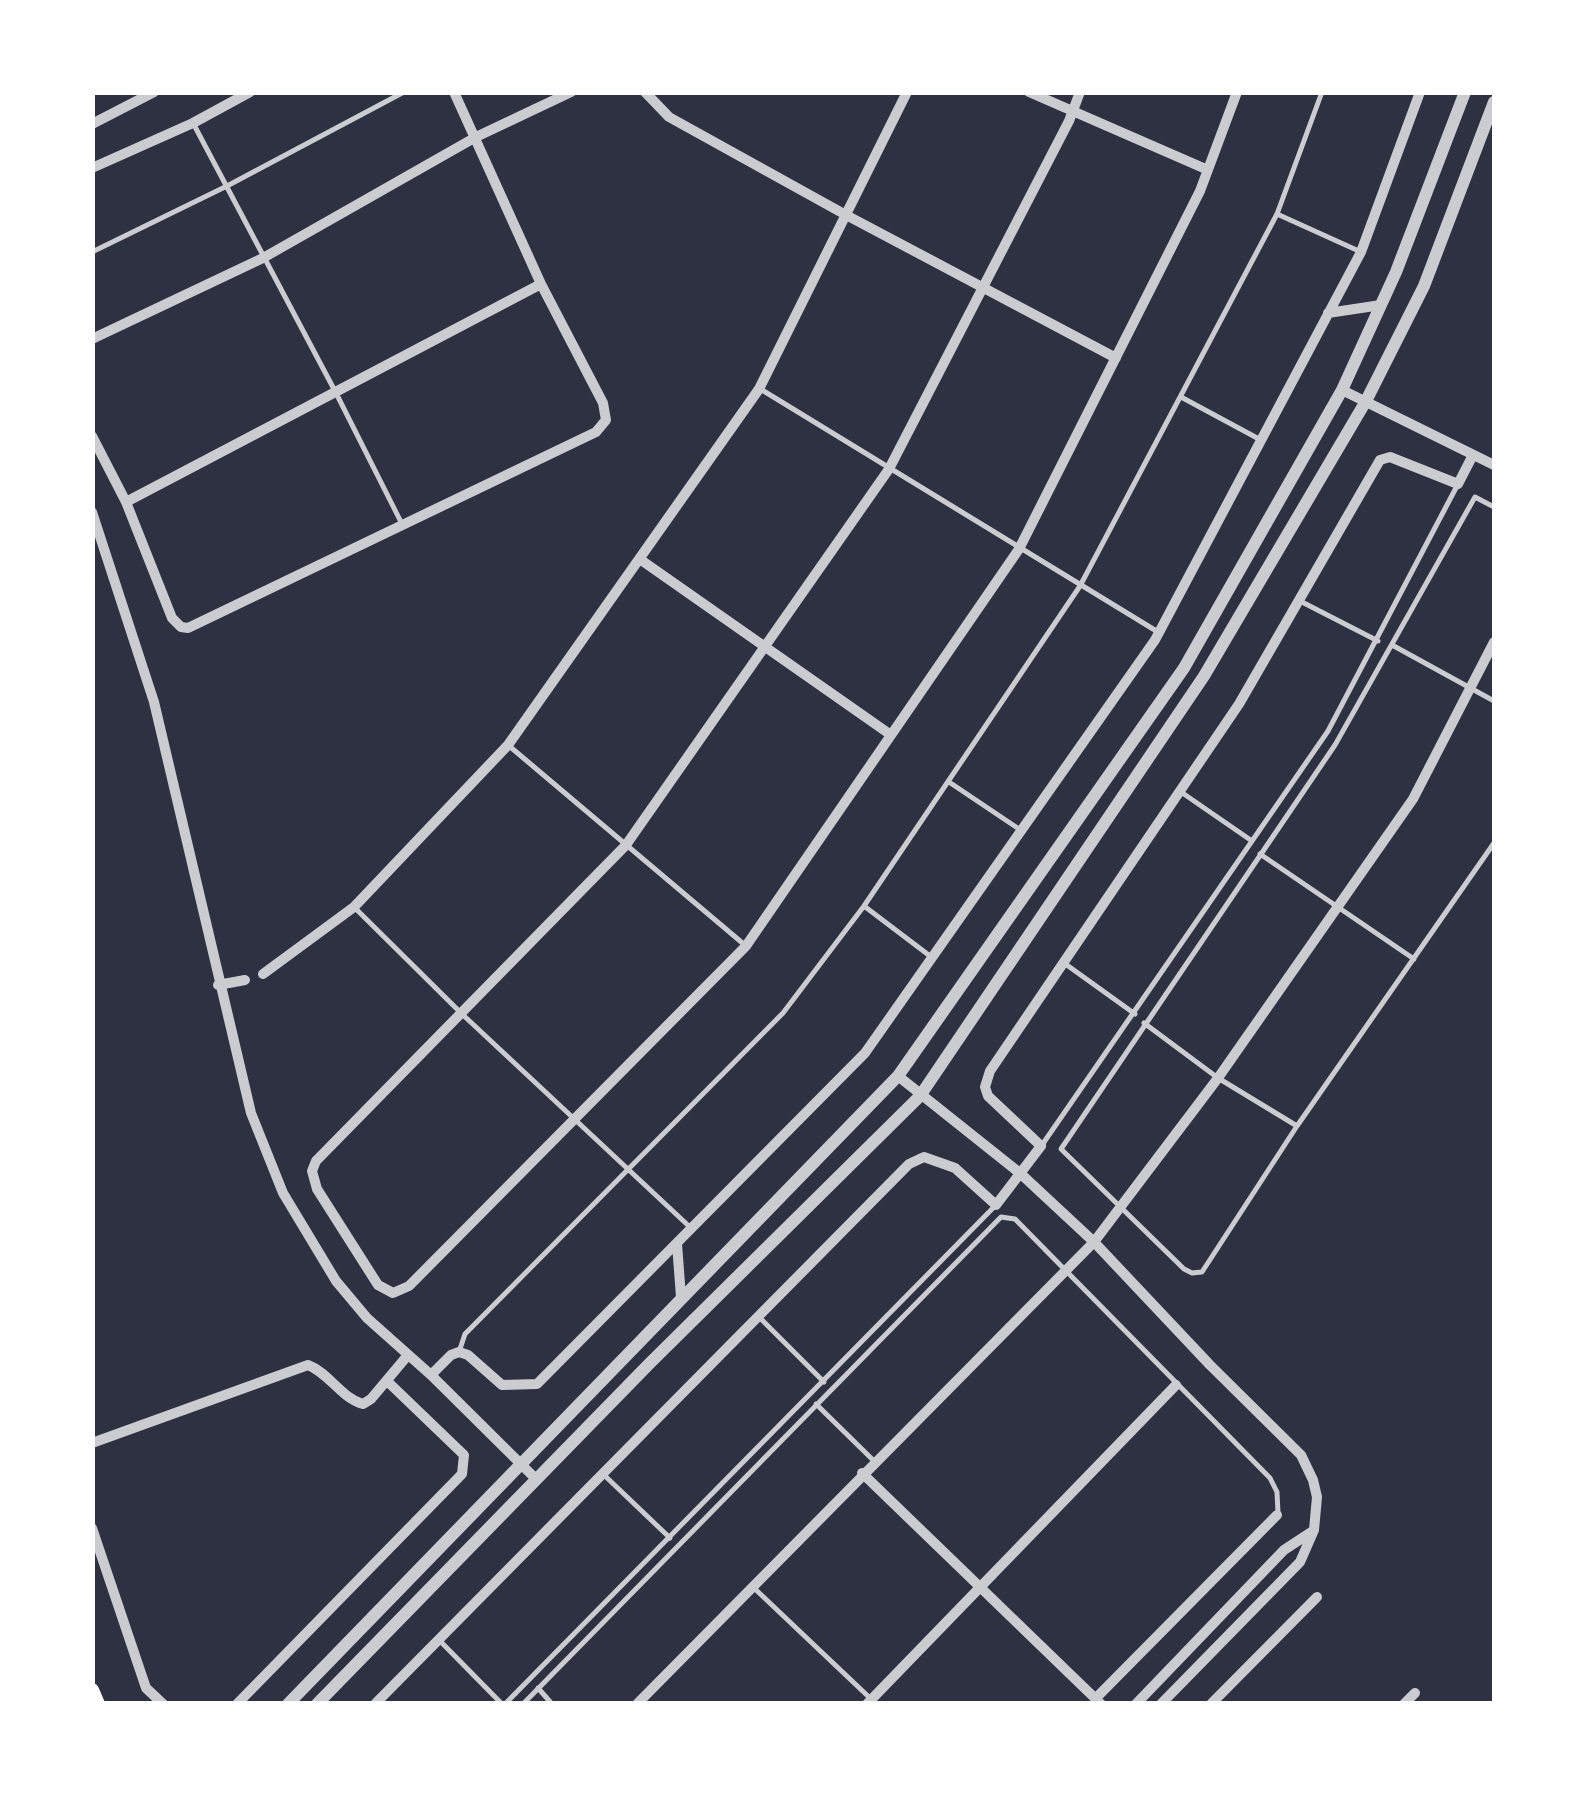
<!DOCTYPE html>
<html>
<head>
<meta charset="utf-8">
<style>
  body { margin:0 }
  #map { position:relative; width:1587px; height:1796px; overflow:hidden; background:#2d3142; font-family:Cabin,sans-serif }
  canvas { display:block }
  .frame { position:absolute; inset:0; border:95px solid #fff; pointer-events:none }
</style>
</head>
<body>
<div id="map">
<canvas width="1587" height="1796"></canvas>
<div class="frame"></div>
</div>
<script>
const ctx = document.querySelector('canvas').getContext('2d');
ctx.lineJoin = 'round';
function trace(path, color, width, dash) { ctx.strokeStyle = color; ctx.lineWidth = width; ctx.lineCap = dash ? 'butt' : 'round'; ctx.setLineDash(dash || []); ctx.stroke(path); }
const service = new Path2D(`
  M 193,123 L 336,393 L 402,524
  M 1277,214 L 1361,252
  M 92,252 L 227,186 L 404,92
  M 762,390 L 1158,632
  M 1181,397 L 1259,439
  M 1494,507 L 1475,497 L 1335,745 L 1061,1149 L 1184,1269 L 1192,1273 L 1202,1272 L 1297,1126 L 1494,843
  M 1300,601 L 1378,641
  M 1392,645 L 1494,701
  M 508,745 L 746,946
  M 949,782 L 1019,829
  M 1181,792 L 1252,841
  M 1260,854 L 1414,959
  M 864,906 L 930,956
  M 354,907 L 462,1014 L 692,1229
  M 1064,963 L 1135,1014
  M 1144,1023 L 1218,1078 L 1297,1126
  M 1042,1145 L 1328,731 L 1458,484
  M 759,1317 L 824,1382
  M 459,1352 L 465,1334 L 783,1013 L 864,906 L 1080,586 L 1277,214 L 1322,92
  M 816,1404 L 874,1461
  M 603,1474 L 670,1538
  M 754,1588 L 871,1699
  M 441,1642 L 502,1704
  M 538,1688 L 552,1704
  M 505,1704 L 994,1207
  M 523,1704 L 1001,1217 L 1015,1219 L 1270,1478 L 1277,1492 L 1278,1513`);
const minor = new Path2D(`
  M 645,92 L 669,117 L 846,215 L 1116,358
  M 1029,92 L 1208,170
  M 1080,92 L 1069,121 L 889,469 L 626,845 L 316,1161 L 312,1171 L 317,1189 L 378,1285 L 393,1293 L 409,1286 L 746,946 L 1019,549 L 1200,191 L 1237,92
  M 92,124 L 154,92
  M 92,168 L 193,123 L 250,92
  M 1328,313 L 1381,305
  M 92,339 L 263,258 L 476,137 L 571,92
  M 1342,390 L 1494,465
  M 92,436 L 126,502 L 172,618 L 181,627 L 188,628 L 596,432 L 606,420 L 603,403 L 541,284 L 454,92
  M 126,502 L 541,284
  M 92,512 L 154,702 L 251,1113 L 283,1193 L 336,1281 L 367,1318 L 431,1375 L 536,1479
  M 641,560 L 891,735
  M 263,974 L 354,907 L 508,745 L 759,389 L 907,92
  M 218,985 L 245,980
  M 898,1076 L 1021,1174 L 1094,1242 L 1210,1365 L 1301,1455 L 1313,1480 L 1317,1497 L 1314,1530 L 1300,1562 L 1161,1704
  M 677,1244 L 681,1297
  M 431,1375 L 451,1355 L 459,1352 L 468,1355 L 502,1385 L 537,1384 L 865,1053 L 1155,640 L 1361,252 L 1420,92
  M 92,1443 L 308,1365 C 329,1373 341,1398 363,1404 L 371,1399 L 408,1355
  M 862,1473 L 1101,1704
  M 92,1528 L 146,1688 L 163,1704
  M 1096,1698 L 1277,1515
  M 237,1704 L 462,1474 L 464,1455 L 387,1381
  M 375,1704 L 909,1164 L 924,1157 L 955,1168 L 996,1205 L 1041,1146 L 988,1096 L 985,1087 L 990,1071 L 1239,704 L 1380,460 L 1390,457 L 1458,484 L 1473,455
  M 637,1704 L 1094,1242 L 1218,1078 L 1413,799 L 1494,642
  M 867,1704 L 1176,1385
  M 1136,1704 L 1284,1550 L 1313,1531
  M 1211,1704 L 1317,1597
  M 1404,1704 L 1415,1693`);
const tertiary = new Path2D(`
  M 288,1704 L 898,1076 L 1184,668 L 1342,390 L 1396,272 L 1465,92
  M 317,1704 L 649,1364 L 920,1096 L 1204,676 L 1366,401 L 1424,286 L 1494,102`);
const secondary = new Path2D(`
  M 92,1690 L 98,1704`);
trace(service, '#caccd0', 5);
trace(minor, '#caccd0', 10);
trace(tertiary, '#caccd0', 12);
trace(secondary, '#fff', 14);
</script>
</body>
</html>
